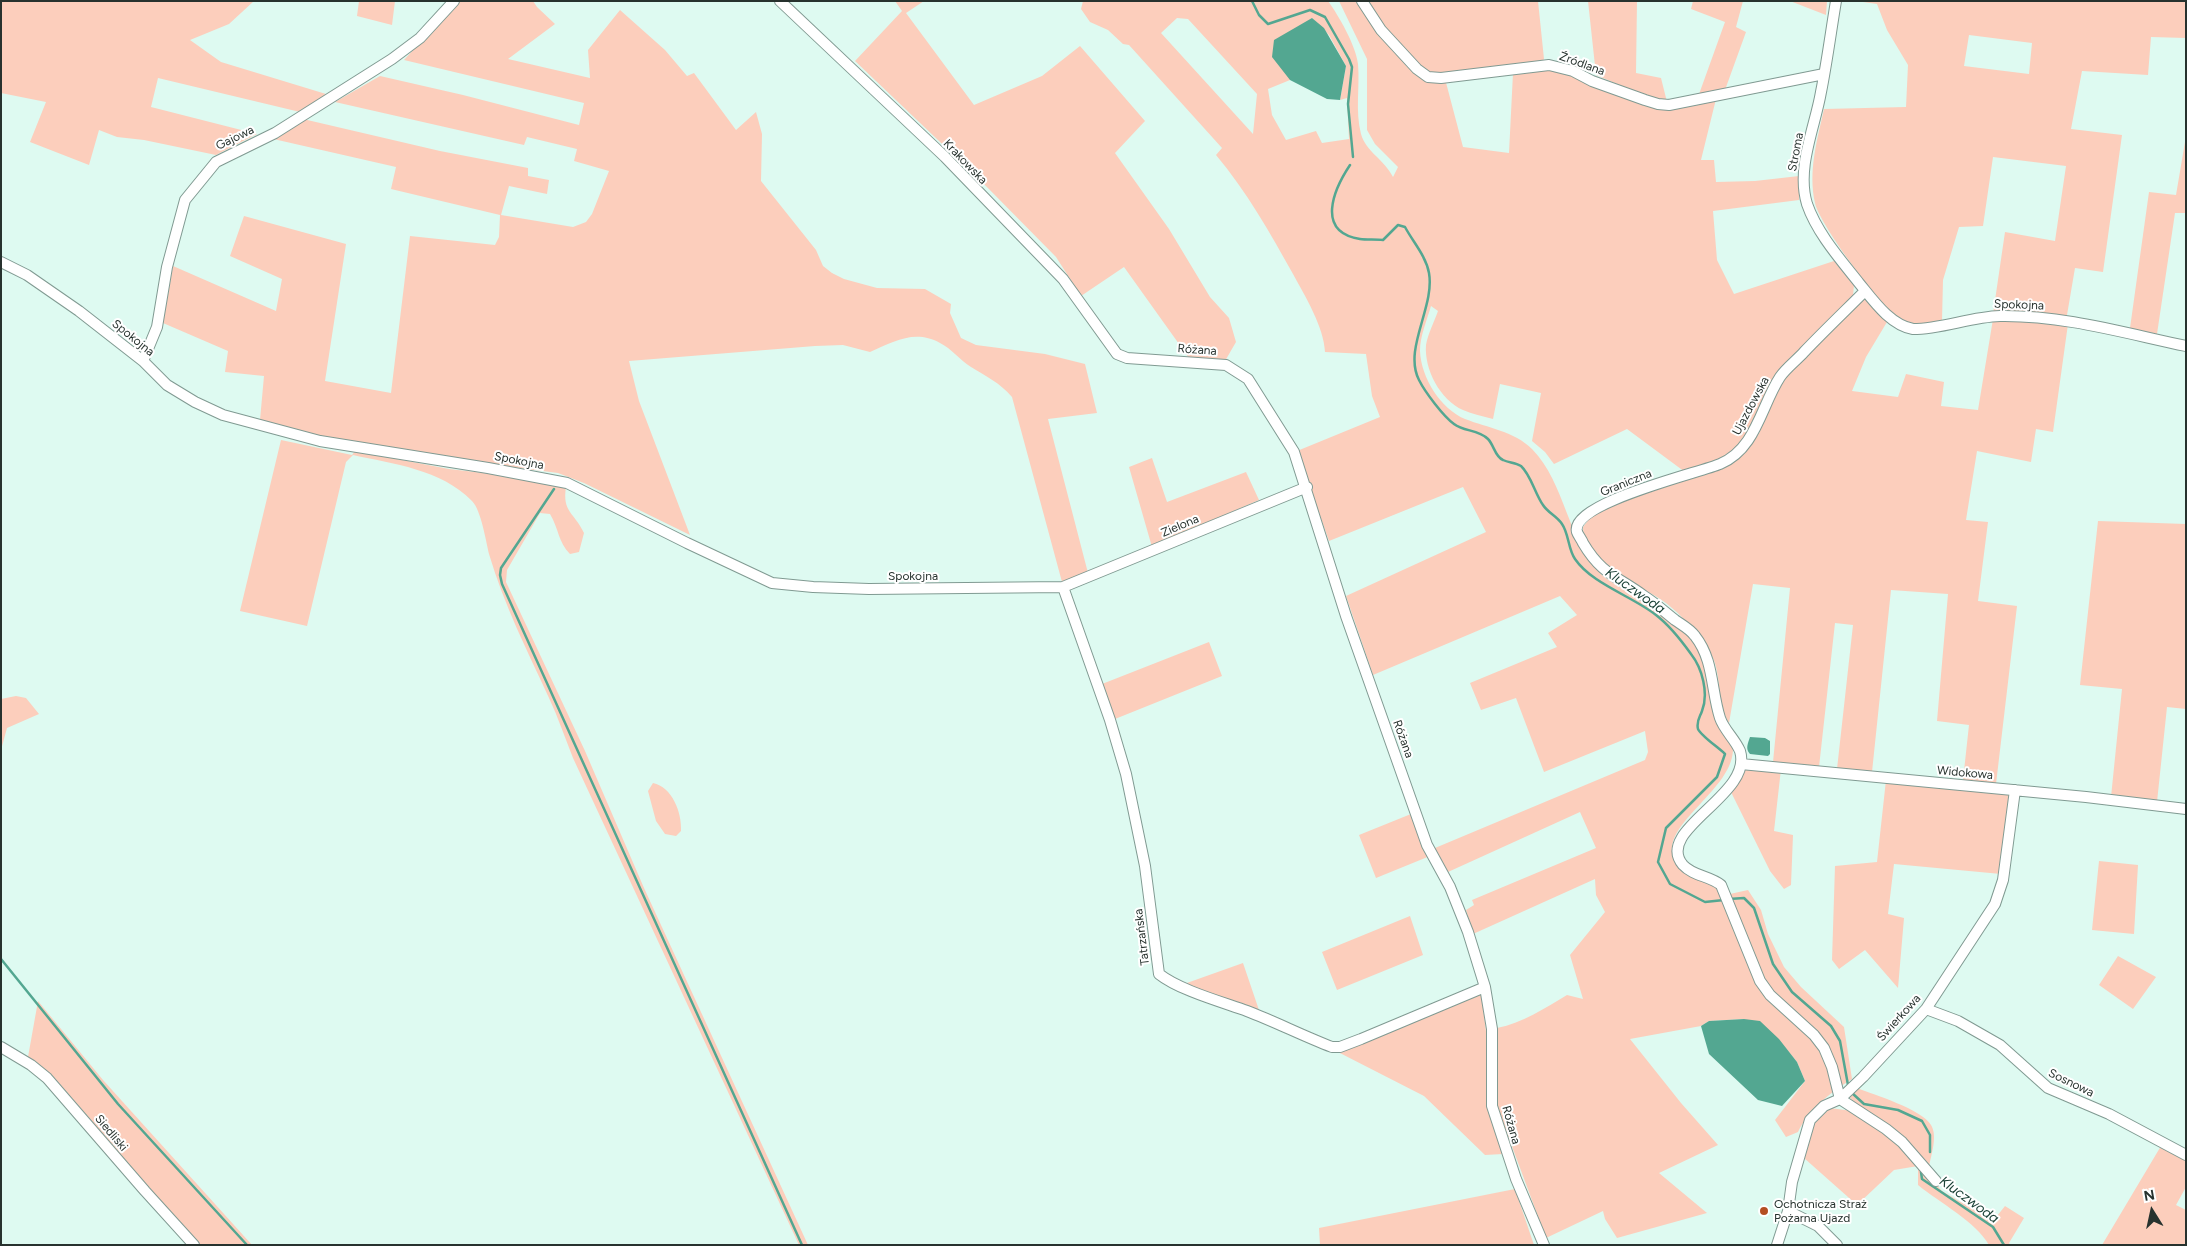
<!DOCTYPE html>
<html>
<head>
<meta charset="utf-8">
<style>
  body { margin:0 }
  #map { position:relative; width:2187px; height:1246px; overflow:hidden; background:#defaf1; font-family:Figtree,sans-serif }
  canvas { display:block }
  .frame { position:absolute; inset:0; border:2px solid #27322e; pointer-events:none }
  .north { position:absolute; left:2127px; top:1186px; width:50px; height:50px; -webkit-text-stroke:4px #fff; paint-order:stroke; rotate:350deg; font-size:14px; font-weight:700; line-height:20px; text-align:center; color:#27322e }
  .north::after { content:''; display:block; margin:auto; width:18px; height:22px; background:#27322e; clip-path:polygon(50% 0,100% 100%,50% 72%,0 100%) }
</style>
</head>
<body>
<div id="map">
<canvas width="2187" height="1246"></canvas>
<div class="frame"></div>
<div class="north">N</div>
</div>
<script>
const ctx = document.querySelector('canvas').getContext('2d');
ctx.lineJoin = 'round';
function fillPath(path, color) { ctx.fillStyle = color; ctx.fill(path, 'evenodd'); }
function trace(path, color, width, dash) { ctx.strokeStyle = color; ctx.lineWidth = width; ctx.lineCap = dash ? 'butt' : 'round'; ctx.setLineDash(dash || []); ctx.stroke(path); }
function label(font, color, halo, rows, align = 'center') {
  ctx.font = font + ' Figtree,sans-serif'; ctx.lineWidth = 4; ctx.setLineDash([]); ctx.textBaseline = 'middle'; ctx.strokeStyle = halo; ctx.fillStyle = color; for (const [text, x, y, turn = 0] of rows) {
    ctx.save(); ctx.translate(x, y); ctx.rotate((+turn || 0) * Math.PI / 180); ctx.textAlign = isNaN(turn) ? turn : align; if (halo) ctx.strokeText(text, 0, 0); ctx.fillText(text, 0, 0); ctx.restore();
  }
}
const green = new Path2D(`
  M 1,1 L 254,1 L 229,24 L 190,40 L 221,62 L 326,94 L 300,112 L 158,78 L 151,107 L 257,134 L 216,155 L 144,140 L 117,137 L 99,130 L 89,165 L 30,142 L 46,102 L 1,93 Z
  M 359,1 L 395,1 L 392,25 L 357,16 Z
  M 458,1 L 533,1 L 537,7 L 555,24 L 508,59 L 590,78 L 588,50 L 620,10 L 665,50 L 687,76 L 694,73 L 736,130 L 756,112 L 762,134 L 761,181 L 816,250 L 823,266 L 832,273 L 844,279 L 877,288 L 925,289 L 951,304 L 950,313 L 961,338 L 976,345 L 1045,354 L 1085,364 L 1097,413 L 1048,419 L 1088,573 L 1062,582 L 1012,397 C 999,382 987,377 971,367 C 960,360 952,349 940,343 C 914,329 894,342 870,352 L 843,345 L 815,346 L 629,361 L 639,401 L 690,535 L 584,483 L 558,473 L 481,463 L 427,453 L 317,436 L 260,420 L 264,376 L 225,372 L 228,351 L 163,323 L 173,266 L 276,311 L 282,279 L 230,256 L 244,216 L 346,244 L 325,381 L 391,393 L 410,236 L 495,245 L 499,237 L 500,215 L 391,189 L 396,167 L 269,138 L 303,119 L 440,151 L 528,168 L 528,176 L 549,180 L 547,194 L 509,186 L 501,215 L 573,227 L 586,222 L 592,214 L 609,171 L 574,161 L 577,149 L 527,137 L 524,145 L 335,102 L 380,76 L 463,95 L 579,125 L 584,103 L 404,60 Z
  M 895,1 L 924,1 L 906,13 L 974,105 L 1042,76 L 1080,46 L 1145,121 L 1115,153 L 1169,229 L 1210,297 L 1229,318 L 1236,342 L 1225,361 L 1189,358 L 1124,267 L 1081,296 L 1056,257 L 981,181 L 855,61 L 902,11 Z
  M 1083,1 L 1328,1 C 1339,16 1356,46 1358,64 C 1360,88 1355,110 1361,134 C 1366,152 1384,159 1393,177 L 1398,167 L 1375,144 L 1367,130 L 1367,59 L 1339,1 L 1538,1 L 1544,59 L 1540,63 L 1444,75 L 1463,147 L 1509,153 L 1513,73 L 1554,69 L 1659,108 L 1716,99 L 1701,160 L 1714,160 L 1716,182 L 1755,181 L 1799,176 L 1799,200 L 1713,211 L 1717,260 L 1734,294 L 1834,261 L 1854,285 L 1853,296 L 1860,300 L 1868,299 L 1887,322 L 1866,357 L 1852,391 L 1898,397 L 1906,374 L 1944,382 L 1941,406 L 1978,410 L 1993,319 L 2068,324 L 2053,432 L 2036,429 L 2031,462 L 1977,451 L 1966,520 L 1988,522 L 1978,601 L 2017,606 L 1996,784 L 1963,780 L 1969,725 L 1937,721 L 1948,594 L 1891,590 L 1872,772 L 1837,769 L 1853,625 L 1835,623 L 1819,767 L 1773,762 L 1790,588 L 1753,584 L 1729,723 C 1716,703 1722,679 1713,658 C 1704,639 1687,621 1672,608 C 1644,583 1611,583 1591,548 C 1586,541 1583,536 1583,527 L 1593,514 L 1743,454 L 1760,432 L 1752,427 L 1738,450 L 1721,461 L 1685,472 L 1627,429 L 1554,464 L 1545,452 L 1532,441 L 1541,393 L 1500,384 L 1493,419 C 1483,416 1472,414 1463,410 C 1440,400 1424,369 1426,345 C 1428,334 1434,322 1438,311 L 1431,306 C 1427,320 1420,336 1420,351 C 1421,378 1441,409 1465,419 C 1488,428 1514,431 1532,449 C 1566,484 1567,540 1601,574 C 1612,585 1629,589 1641,597 C 1659,608 1675,622 1689,637 C 1704,654 1709,676 1716,697 C 1721,711 1733,735 1733,748 C 1734,789 1663,822 1673,856 C 1680,880 1696,873 1712,884 C 1716,886 1719,892 1721,896 L 1748,890 L 1761,910 L 1768,934 L 1784,967 L 1801,987 L 1844,1027 L 1852,1079 C 1829,1094 1810,1108 1798,1132 L 1786,1137 L 1775,1120 L 1805,1081 L 1797,1062 L 1779,1040 L 1744,1019 L 1709,1021 L 1701,1026 L 1630,1039 L 1681,1103 L 1718,1145 L 1659,1173 L 1707,1213 L 1617,1238 L 1605,1219 L 1603,1211 L 1546,1238 L 1497,1106 L 1497,1028 C 1523,1023 1545,1008 1567,995 L 1583,999 L 1570,955 L 1605,912 L 1596,895 L 1595,879 L 1473,934 L 1466,910 L 1474,905 L 1472,900 L 1596,848 L 1580,812 L 1448,872 L 1435,848 L 1645,760 L 1648,752 L 1645,731 L 1544,772 L 1516,698 L 1481,710 L 1470,683 L 1557,647 L 1548,633 L 1577,615 L 1560,596 L 1373,675 L 1346,596 L 1486,532 L 1463,487 L 1329,541 L 1297,451 L 1380,417 L 1372,396 L 1366,354 L 1325,352 C 1324,327 1305,296 1293,274 C 1270,233 1247,192 1216,155 L 1222,148 L 1129,45 L 1123,44 L 1108,30 L 1090,22 L 1081,9 ZM 1177,18 L 1188,19 L 1257,94 L 1253,134 L 1161,33 ZM 1312,18 L 1329,35 L 1346,66 L 1340,100 L 1347,98 L 1349,139 L 1322,143 L 1316,131 L 1286,140 L 1272,115 L 1268,89 L 1290,80 Z
  M 1588,1 L 1637,1 L 1636,73 L 1661,78 L 1667,102 L 1657,101 L 1596,75 Z
  M 1693,1 L 1743,1 L 1736,27 L 1746,32 L 1725,90 L 1698,97 L 1725,22 L 1691,9 Z
  M 1790,1 L 1827,1 L 1826,15 Z
  M 1856,1 L 2186,1 L 2186,38 L 2151,37 L 2148,75 L 2082,71 L 2071,129 L 2122,135 L 2103,272 L 2075,268 L 2067,315 L 1993,314 L 2005,232 L 2055,241 L 2066,166 L 1993,157 L 1983,226 L 1959,227 L 1943,280 L 1942,321 C 1931,323 1918,328 1907,324 C 1888,318 1819,224 1815,203 C 1808,171 1817,141 1824,109 L 1906,107 L 1908,65 L 1887,30 L 1877,4 ZM 1969,35 L 2032,43 L 2029,74 L 1964,66 Z
  M 2186,136 L 2186,213 L 2175,213 L 2157,334 L 2130,328 L 2149,192 L 2176,195 Z
  M 281,440 L 352,455 L 355,451 L 449,469 L 527,478 L 566,487 C 562,512 574,512 584,533 L 579,552 L 570,554 C 558,542 559,529 550,514 L 540,513 L 507,570 L 506,582 L 585,751 L 644,888 L 808,1245 L 799,1245 L 573,758 C 565,738 558,717 549,698 C 527,650 504,605 489,554 C 486,541 481,510 472,501 C 441,469 393,464 353,455 L 346,462 L 307,626 L 240,611 Z
  M 1152,458 L 1167,502 L 1246,472 L 1259,500 L 1152,547 L 1129,467 Z
  M 2098,521 L 2186,524 L 2186,709 L 2167,707 L 2157,802 L 2111,797 L 2122,689 L 2080,685 Z
  M 1209,642 L 1222,676 L 1115,719 L 1102,684 Z
  M 16,696 L 26,698 L 39,714 L 7,728 L 1,750 L 1,699 Z
  M 1752,765 L 1781,769 L 1774,831 L 1793,835 L 1791,885 L 1784,889 L 1770,871 L 1731,792 L 1743,770 Z
  M 1886,780 L 2011,794 L 2001,874 L 1894,864 L 1888,914 L 1904,918 L 1898,988 L 1865,950 L 1839,969 L 1832,960 L 1835,866 L 1877,862 Z
  M 653,783 C 672,787 682,812 681,831 L 676,836 L 665,834 L 656,821 L 648,791 Z
  M 1411,814 L 1430,856 L 1376,878 L 1359,835 Z
  M 2099,861 L 2138,865 L 2134,934 L 2092,930 Z
  M 1410,916 L 1423,955 L 1337,990 L 1322,952 Z
  M 2118,956 L 2156,977 L 2133,1009 L 2099,985 Z
  M 1243,963 L 1260,1013 L 1184,984 Z
  M 1481,992 L 1486,1031 L 1488,1102 L 1503,1154 L 1485,1155 L 1424,1096 L 1334,1050 Z
  M 38,1001 L 103,1080 L 252,1245 L 199,1245 L 52,1075 L 28,1057 Z
  M 1857,1088 C 1875,1095 1921,1109 1931,1125 C 1938,1136 1931,1155 1929,1167 L 1849,1097 Z
  M 1830,1108 L 1852,1111 L 1887,1132 L 1942,1191 L 1993,1221 L 2005,1206 L 2024,1218 L 2009,1243 L 2010,1245 L 1989,1245 C 1975,1221 1940,1203 1918,1185 L 1918,1166 L 1894,1170 L 1857,1205 L 1804,1158 L 1812,1126 Z
  M 2161,1146 L 2186,1160 L 2186,1187 L 2176,1205 L 2186,1210 L 2186,1245 L 2102,1245 Z
  M 1515,1189 L 1534,1245 L 1320,1245 L 1319,1228 Z`);
const water = new Path2D(`
  M 1312,18 L 1324,28 L 1346,66 L 1340,100 L 1327,99 L 1290,80 L 1272,57 L 1274,40 Z
  M 1750,737 L 1765,738 L 1770,741 L 1770,754 L 1768,756 L 1750,754 C 1745,749 1748,743 1750,737 Z
  M 1744,1019 L 1760,1021 L 1779,1039 L 1797,1062 L 1805,1081 L 1782,1106 L 1758,1100 L 1709,1054 L 1701,1026 L 1709,1021 Z`);
const stream = new Path2D(`
  M 1252,1 L 1259,15 L 1268,24 L 1310,10 L 1325,17 L 1349,59 L 1352,67 L 1348,104 L 1353,157
  M 1350,165 C 1334,189 1315,232 1360,239 C 1367,240 1376,239 1383,240 L 1398,225 L 1405,227 C 1413,242 1426,256 1429,273 C 1435,307 1403,349 1419,380 C 1425,392 1443,416 1454,424 C 1464,432 1478,429 1488,439 C 1494,445 1495,457 1503,460 C 1509,463 1515,462 1521,466 C 1531,475 1535,494 1543,505 C 1548,513 1557,516 1562,524 C 1569,534 1568,549 1575,559 C 1592,584 1632,596 1656,615 C 1669,625 1681,640 1691,654 C 1702,668 1709,693 1702,711 C 1700,717 1696,721 1698,729 C 1701,736 1718,747 1725,754 L 1717,777 L 1666,828 L 1658,862 L 1670,884 L 1705,902 L 1724,900
  M 554,489 L 501,568 L 500,575 L 502,584 L 802,1245
  M 1729,899 L 1744,898 L 1754,908 L 1773,964 L 1792,992 L 1831,1026 L 1840,1041 L 1848,1085
  M 1,959 L 118,1104 L 247,1245
  M 1852,1093 L 1864,1104 L 1898,1110 L 1922,1121 L 1930,1135 L 1930,1152
  M 1921,1172 L 1922,1179 L 1993,1227 L 2004,1245`);
const minor = new Path2D(`
  M 780,1 L 945,157 L 1063,279 L 1117,354 L 1127,358 L 1226,365 L 1248,379 L 1294,452 L 1346,616 L 1427,845 L 1450,887 L 1468,932 L 1485,987 L 1492,1029 L 1492,1106 L 1516,1179 L 1544,1245
  M 1362,1 L 1381,30 L 1417,69 L 1428,77 L 1441,78 L 1549,65 L 1573,71 L 1592,81 L 1645,100 L 1658,104 L 1669,105 L 1824,74
  M 1836,1 C 1831,31 1827,62 1821,92 C 1815,127 1796,168 1807,204 C 1817,233 1840,259 1859,283 C 1873,300 1890,325 1913,329 C 1942,329 1970,317 2000,316 C 2063,315 2124,333 2186,346
  M 1,262 L 27,275 L 79,311 L 143,361 L 167,385 L 195,402 L 223,415 L 320,441 L 488,468 L 567,483 L 687,543 L 772,583 L 813,587 L 869,589 L 1063,587 L 1307,487
  M 1865,291 C 1845,311 1824,331 1804,352 C 1797,360 1786,368 1780,377 C 1761,406 1756,449 1720,464 C 1699,473 1569,503 1577,532 C 1578,535 1582,540 1583,543 C 1602,575 1617,576 1644,596 C 1655,603 1665,612 1675,620 C 1682,625 1690,629 1695,636 C 1714,660 1711,690 1720,718 C 1724,730 1735,739 1740,751 C 1754,795 1653,830 1683,865 C 1693,876 1710,876 1721,885 L 1760,981 L 1770,995 L 1814,1035 L 1824,1048 L 1832,1067 L 1840,1099 L 1886,1129 L 1902,1142 L 1936,1181
  M 143,361 L 157,327 L 167,267 L 185,200 L 216,162 L 275,133 L 392,59 L 420,38 L 454,1
  M 1063,587 L 1110,720 L 1126,774 L 1145,866 L 1159,974 C 1179,990 1222,1002 1247,1011 C 1276,1022 1303,1036 1332,1047 L 1340,1047 L 1361,1039 L 1485,987
  M 1741,764 L 2086,797 L 2186,809
  M 1926,1009 L 1958,1021 L 2000,1045 L 2048,1088 L 2109,1114 L 2186,1155
  M 1,1047 L 31,1065 L 47,1078 L 145,1191 L 194,1245
  M 1788,1211 L 1818,1226 L 1837,1245
  M 1777,1245 L 1788,1211 L 1792,1182 L 1810,1120 L 1824,1106 L 1840,1099 L 1863,1077 L 1926,1009 L 1995,904 L 2003,880 L 2015,790`);
const markers = [
  [1764,1211,5,"#b44e22"]
];
const streetNames = [
  ["Źródlana",1582,64,20],
  ["Gajowa",235,138,-26],
  ["Stroma",1796,152,-79],
  ["Krakowska",965,162,46],
  ["Spokojna",2019,305,2],
  ["Spokojna",133,338,39],
  ["Różana",1197,350,4],
  ["Ujazdowska",1751,406,-62],
  ["Spokojna",519,461,11],
  ["Graniczna",1626,483,-22],
  ["Zielona",1180,526,-23],
  ["Spokojna",913,576],
  ["Różana",1403,739,70],
  ["Widokowa",1965,773,5],
  ["Tatrzańska",1142,937,-97],
  ["Świerkowa",1899,1018,-48],
  ["Sosnowa",2071,1083,26],
  ["Różana",1511,1125,74],
  ["Siedliski",111,1133,50]
];
const poiNames = [
  ["Ochotnicza Straż",1774,1204],
  ["Pożarna Ujazd",1774,1218]
];
const waterNames = [
  ["Kluczwoda",1635,591,35],
  ["Kluczwoda",1969,1200,36]
];
fillPath(green, '#fccebc');
fillPath(water, '#53a791');
trace(stream, '#53a791', 2.5);
trace(minor, '#809a92', 12);
trace(minor, '#fff', 10);
for (const [x, y, r, color] of markers) { const dot = new Path2D(); dot.arc(x, y, r, 0, 2 * Math.PI); ctx.fillStyle = color; ctx.fill(dot); trace(dot, '#fff', 2); }
label('12px', '#27322e', '#fff', streetNames);
label('12px', '#27322e', '#fff', poiNames, 'left');
label('italic 14px', '#1a4136', '#fff', waterNames);
</script>
</body>
</html>
